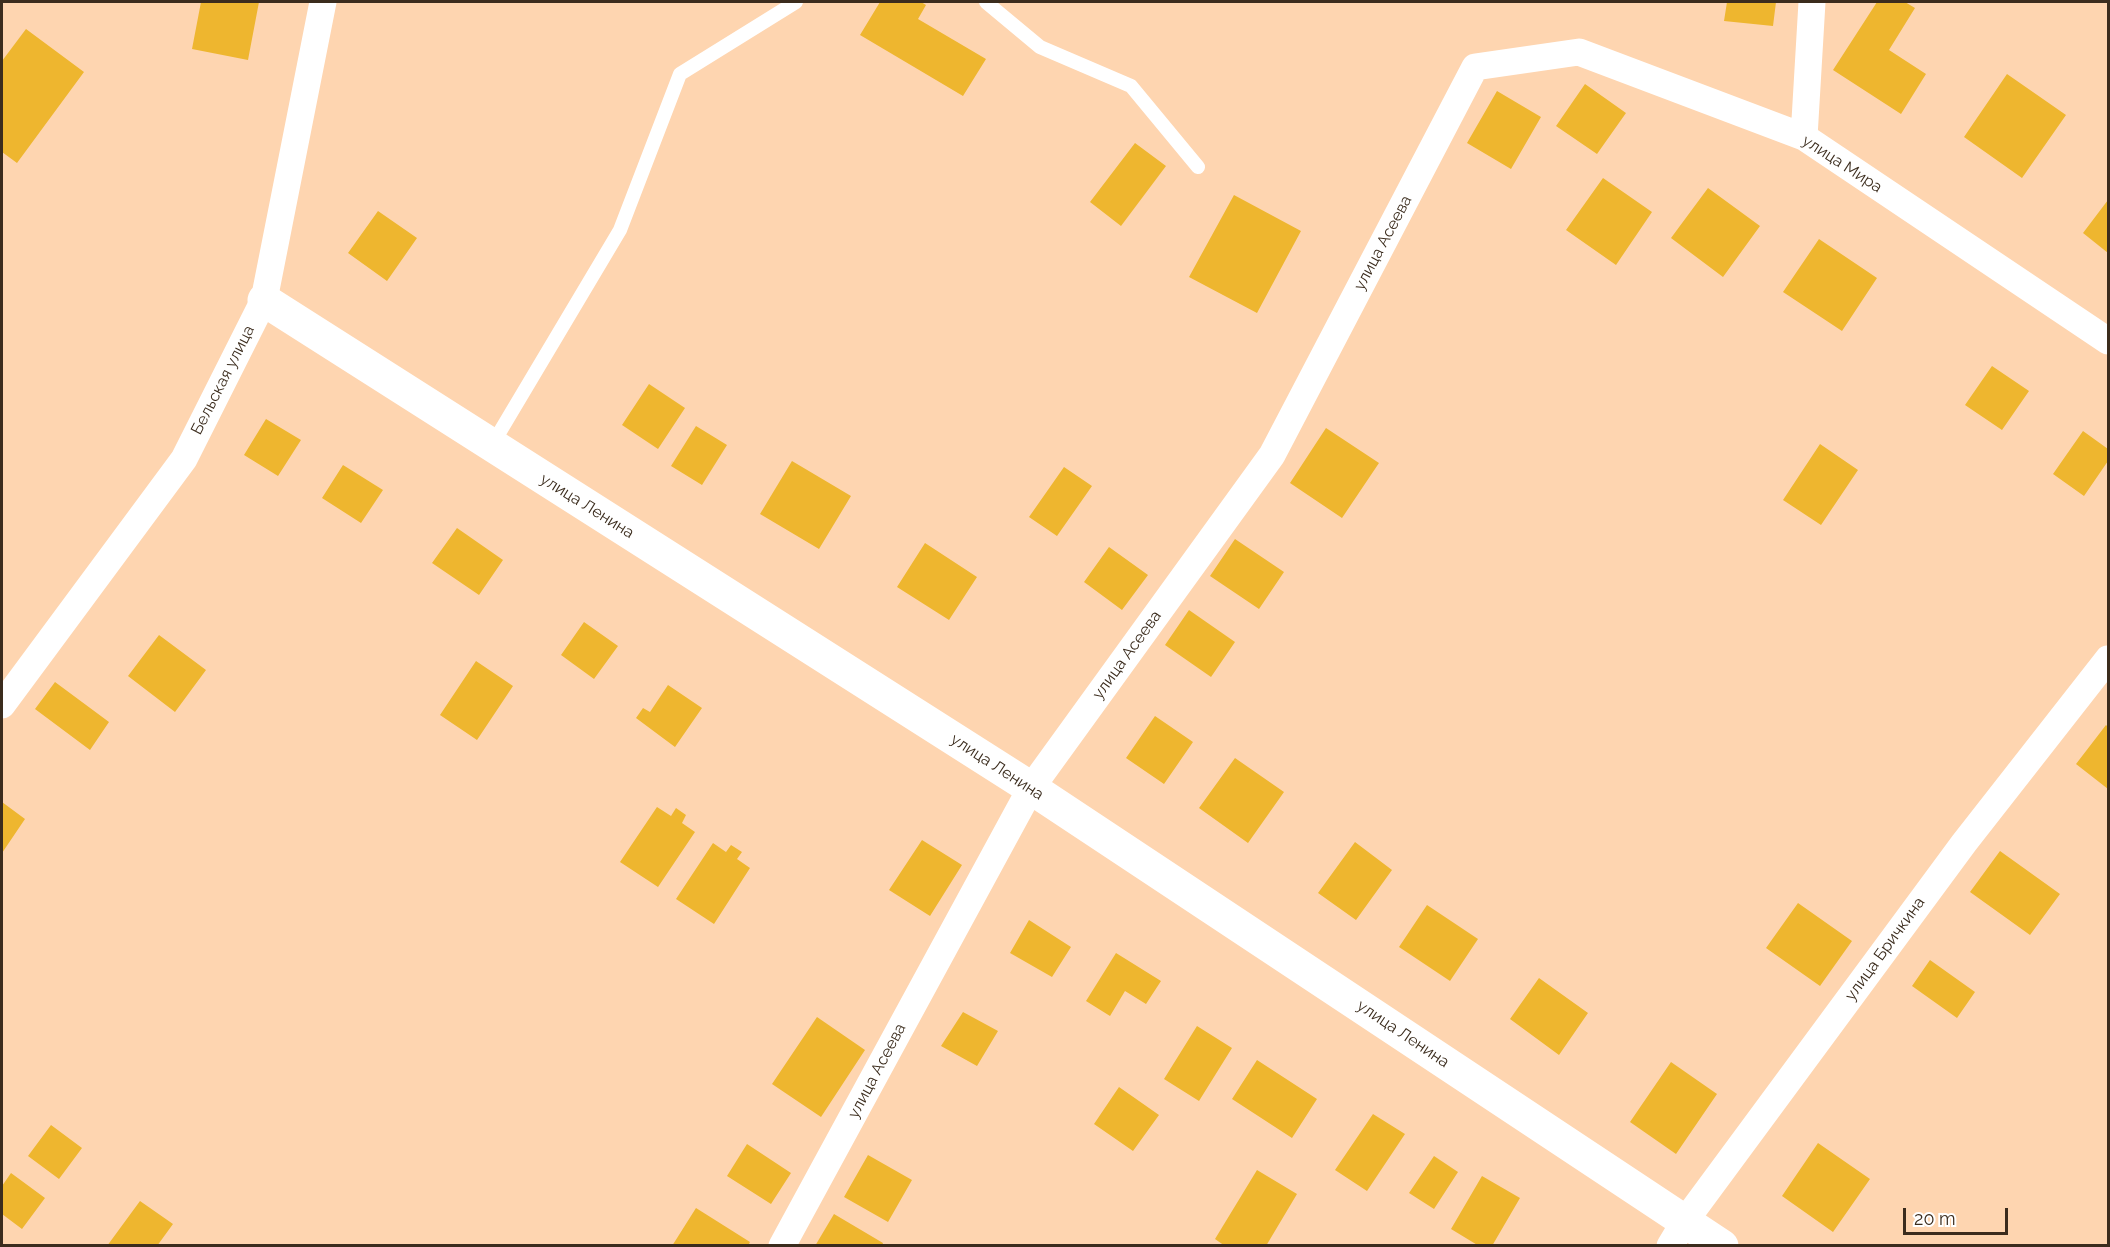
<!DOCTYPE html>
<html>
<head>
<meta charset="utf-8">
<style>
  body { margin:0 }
  #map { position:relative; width:2110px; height:1247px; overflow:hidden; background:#fed5b0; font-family:Raleway,sans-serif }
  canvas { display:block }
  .frame { position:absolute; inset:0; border:3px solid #3b2c1d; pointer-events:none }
  .scale { position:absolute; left:1903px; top:1208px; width:105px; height:27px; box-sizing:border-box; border:3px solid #3b2c1d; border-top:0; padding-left:8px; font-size:18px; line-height:21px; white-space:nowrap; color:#3b2c1d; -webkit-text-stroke:4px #fff; paint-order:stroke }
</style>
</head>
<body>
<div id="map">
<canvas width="2110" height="1247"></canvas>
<div class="frame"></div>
<div class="scale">20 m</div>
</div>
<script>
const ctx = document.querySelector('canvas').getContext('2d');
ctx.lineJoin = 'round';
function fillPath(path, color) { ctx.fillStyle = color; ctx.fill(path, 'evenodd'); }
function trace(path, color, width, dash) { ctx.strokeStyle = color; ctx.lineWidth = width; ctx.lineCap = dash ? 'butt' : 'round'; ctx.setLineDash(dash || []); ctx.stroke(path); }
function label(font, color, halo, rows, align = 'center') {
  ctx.font = font + ' Raleway,sans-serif'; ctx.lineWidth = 4.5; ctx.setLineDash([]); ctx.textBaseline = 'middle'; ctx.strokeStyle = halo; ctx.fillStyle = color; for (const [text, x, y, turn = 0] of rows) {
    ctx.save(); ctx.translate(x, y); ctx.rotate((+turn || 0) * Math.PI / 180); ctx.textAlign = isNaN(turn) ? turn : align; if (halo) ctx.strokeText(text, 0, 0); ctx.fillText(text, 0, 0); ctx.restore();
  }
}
const building = new Path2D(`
  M 201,2 L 259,2 L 248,60 L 192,49 Z
  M 880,2 L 921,2 L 926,5 L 918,19 L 986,59 L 963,96 L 860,35 Z
  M 1727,2 L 1776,2 L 1773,26 L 1724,21 Z
  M 1877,2 L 1905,2 L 1915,8 L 1889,50 L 1926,74 L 1901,114 L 1833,70 Z
  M 26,29 L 84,72 L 17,163 L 2,152 L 2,61 Z
  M 2007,74 L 2066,115 L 2022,178 L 1964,137 Z
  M 1585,84 L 1626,113 L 1597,154 L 1556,126 Z
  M 1497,91 L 1541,117 L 1511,169 L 1467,143 Z
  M 1135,143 L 1166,166 L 1121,226 L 1090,202 Z
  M 1603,178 L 1652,212 L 1616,265 L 1566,230 Z
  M 1708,188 L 1760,226 L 1723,277 L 1671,238 Z
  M 1234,195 L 1301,231 L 1257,313 L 1189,277 Z
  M 2108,200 L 2108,253 L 2083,233 Z
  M 378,211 L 417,238 L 387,281 L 348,253 Z
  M 1819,239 L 1877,278 L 1842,331 L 1783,292 Z
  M 1992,366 L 2029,391 L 2002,430 L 1965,405 Z
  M 649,384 L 685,408 L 658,449 L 622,425 Z
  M 266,419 L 301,440 L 278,476 L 244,455 Z
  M 696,426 L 727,445 L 702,485 L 671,466 Z
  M 1326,428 L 1379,463 L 1342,518 L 1290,483 Z
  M 2083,431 L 2108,449 L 2108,461 L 2084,496 L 2053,474 Z
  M 1820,444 L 1858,470 L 1821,525 L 1783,500 Z
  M 792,461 L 851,496 L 819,549 L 760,514 Z
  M 343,465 L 383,490 L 361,523 L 322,498 Z
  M 1064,467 L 1092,486 L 1057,536 L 1029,517 Z
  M 457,528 L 503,560 L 479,595 L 432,563 Z
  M 1235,539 L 1284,572 L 1259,609 L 1210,576 Z
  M 925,543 L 977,577 L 949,620 L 897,587 Z
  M 1109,547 L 1148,575 L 1122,610 L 1084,582 Z
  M 1189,610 L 1235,642 L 1211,677 L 1165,645 Z
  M 584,622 L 618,646 L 594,679 L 561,655 Z
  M 159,635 L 206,670 L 175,712 L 128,676 Z
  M 476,661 L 513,686 L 477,740 L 440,715 Z
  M 55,682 L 109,722 L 90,750 L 35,709 Z
  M 668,685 L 702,708 L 675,747 L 636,718 L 643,708 L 650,712 Z
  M 1155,716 L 1193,742 L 1164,784 L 1126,758 Z
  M 2106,725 L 2108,727 L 2108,789 L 2076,764 Z
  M 1235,758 L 1284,792 L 1248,843 L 1199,808 Z
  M 2,802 L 25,819 L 2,853 Z
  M 657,807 L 671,816 L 676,808 L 686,815 L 682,823 L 695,832 L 658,887 L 620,862 Z
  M 922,840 L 962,865 L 930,916 L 889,890 Z
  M 1355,842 L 1392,870 L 1356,920 L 1318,893 Z
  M 713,843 L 726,852 L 731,845 L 742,852 L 737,859 L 750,868 L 714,924 L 676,899 Z
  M 2000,851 L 2060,894 L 2030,935 L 1970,892 Z
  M 1798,903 L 1852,941 L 1820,986 L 1766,948 Z
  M 1427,905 L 1478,939 L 1450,981 L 1399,947 Z
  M 1029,920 L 1071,947 L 1052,977 L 1010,953 Z
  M 1116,953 L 1161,981 L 1146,1004 L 1125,991 L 1110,1016 L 1086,1001 Z
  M 1930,960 L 1975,992 L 1957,1018 L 1912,986 Z
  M 1539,978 L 1588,1013 L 1559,1055 L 1510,1019 Z
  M 963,1012 L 998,1031 L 977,1066 L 941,1046 Z
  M 817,1017 L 865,1050 L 821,1117 L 772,1084 Z
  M 1197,1026 L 1232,1048 L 1199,1101 L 1164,1079 Z
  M 1257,1060 L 1317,1099 L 1292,1138 L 1232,1099 Z
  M 1671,1062 L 1717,1094 L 1676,1154 L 1630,1122 Z
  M 1119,1087 L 1159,1115 L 1133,1151 L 1094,1124 Z
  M 1373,1114 L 1405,1134 L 1367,1191 L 1335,1170 Z
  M 51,1125 L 82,1148 L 59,1179 L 28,1156 Z
  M 1818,1143 L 1870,1179 L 1833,1232 L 1782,1196 Z
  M 747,1144 L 791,1173 L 771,1204 L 727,1176 Z
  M 868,1155 L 912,1180 L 888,1222 L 844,1197 Z
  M 1434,1156 L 1458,1172 L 1434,1209 L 1409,1193 Z
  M 1257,1170 L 1297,1194 L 1266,1246 L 1225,1246 L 1215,1239 Z
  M 11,1173 L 45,1198 L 22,1229 L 2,1214 L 2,1186 Z
  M 1482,1176 L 1520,1198 L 1492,1246 L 1479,1246 L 1451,1229 Z
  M 140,1201 L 173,1224 L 157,1246 L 107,1246 Z
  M 696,1208 L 750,1242 L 748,1246 L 672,1246 Z
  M 834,1214 L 883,1243 L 882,1246 L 815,1246 Z`);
const service = new Path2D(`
  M 986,2 L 1040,47 L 1131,86 L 1198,167
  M 492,445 L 620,230 L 680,74 L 796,2`);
const minor = new Path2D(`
  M 1804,137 L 1812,2
  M 2,705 L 184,459 L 264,300 L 323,2
  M 782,1246 L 1031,788 L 1272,455 L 1475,67 L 1579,52 L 1804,137 L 2108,341
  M 1670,1246 L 1685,1221 L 1964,843 L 2108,659`);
const tertiary = new Path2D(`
  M 264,300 L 1031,788 L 1722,1246`);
const streetNames = [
  ["улица Мира",1842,164,33],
  ["улица Асеева",1383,243,-62],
  ["Бельская улица",223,380,-63],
  ["улица Ленина",587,506,32],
  ["улица Асеева",1127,655,-54],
  ["улица Ленина",997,767,33],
  ["улица Бричкина",1885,949,-54],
  ["улица Ленина",1403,1034,34],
  ["улица Асеева",877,1071,-62]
];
fillPath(building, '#eeb62f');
trace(service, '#fff', 14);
trace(minor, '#fff', 27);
trace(tertiary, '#fff', 33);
label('16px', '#3b2c1d', '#fff', streetNames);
</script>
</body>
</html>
